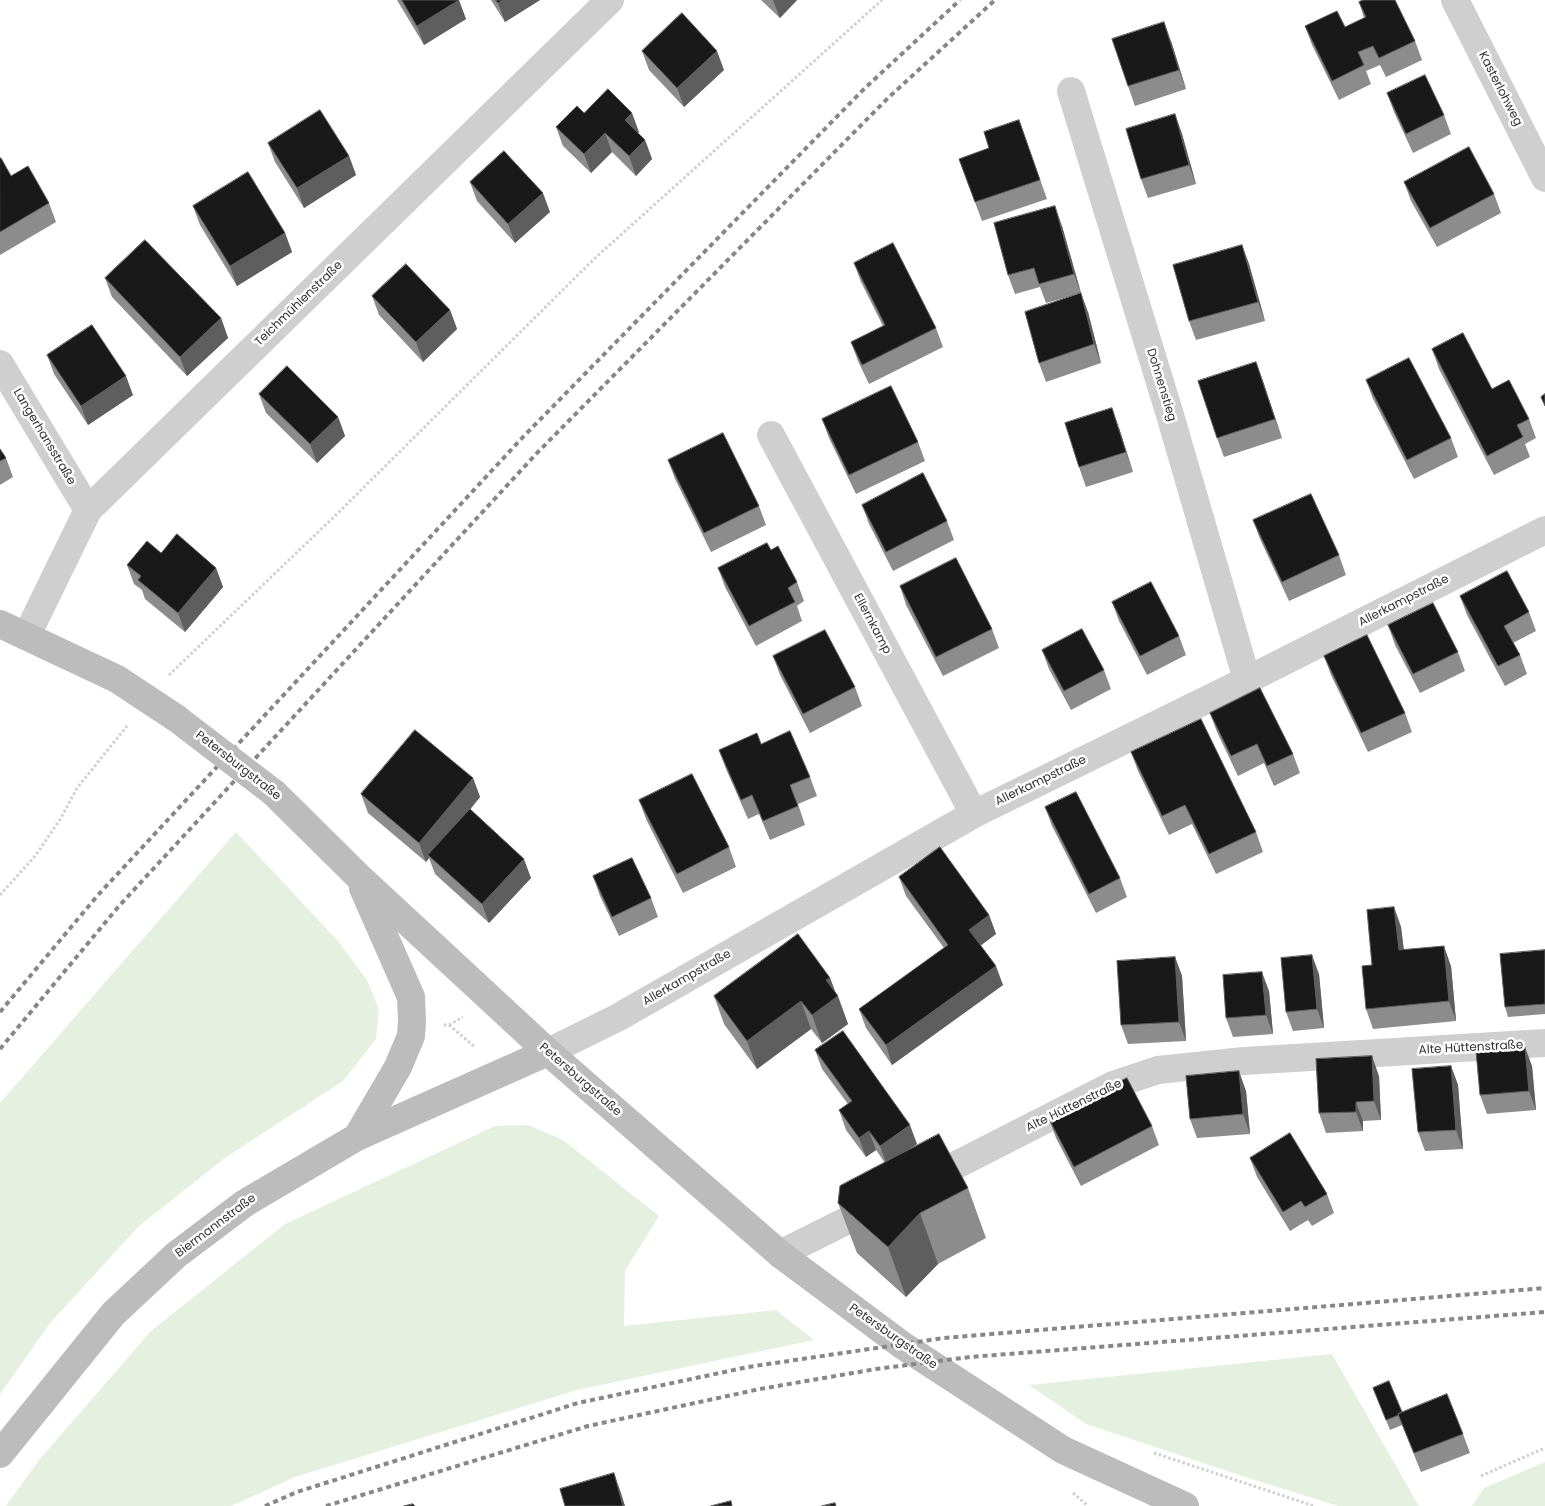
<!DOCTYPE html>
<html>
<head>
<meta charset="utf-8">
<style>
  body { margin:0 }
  canvas { display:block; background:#fff }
</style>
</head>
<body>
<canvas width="1545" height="1506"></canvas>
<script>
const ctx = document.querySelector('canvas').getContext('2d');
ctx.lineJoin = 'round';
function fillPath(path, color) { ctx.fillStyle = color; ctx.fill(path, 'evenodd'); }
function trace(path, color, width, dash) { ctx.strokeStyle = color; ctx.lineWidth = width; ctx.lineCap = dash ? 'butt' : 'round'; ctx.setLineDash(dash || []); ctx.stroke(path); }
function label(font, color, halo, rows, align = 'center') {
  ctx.font = font + ' Poppins,sans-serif'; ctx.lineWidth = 5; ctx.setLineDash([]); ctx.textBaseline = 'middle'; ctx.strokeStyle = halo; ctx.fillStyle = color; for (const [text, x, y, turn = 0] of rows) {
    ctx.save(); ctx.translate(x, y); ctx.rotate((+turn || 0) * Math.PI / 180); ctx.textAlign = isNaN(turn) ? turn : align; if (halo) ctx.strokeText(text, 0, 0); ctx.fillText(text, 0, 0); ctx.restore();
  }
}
const green = new Path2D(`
  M 236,832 L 338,941 L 367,980 L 379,1009 L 376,1039 L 343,1081 L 225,1158 L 139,1226 L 51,1322 L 0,1394 L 0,1103 Z
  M 528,1125 L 563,1140 L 659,1216 L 625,1271 L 624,1326 L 776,1310 L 814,1340 L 577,1390 L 295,1477 L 231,1506 L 6,1506 L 39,1460 L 151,1331 L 285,1224 L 495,1126 Z
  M 1332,1354 L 1419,1506 L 1338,1506 L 1242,1476 L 1086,1424 L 1029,1385 Z
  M 1545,1462 L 1545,1506 L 1472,1506 L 1484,1488 Z`);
const path = new Path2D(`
  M 169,675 L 340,511 L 594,259 L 882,0
  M 0,895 L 36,855 L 61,818 L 77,788 L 127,726
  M 444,1025 L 449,1025 L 463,1017
  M 449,1025 L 475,1047
  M 1154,1453 L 1314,1506
  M 1481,1476 L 1545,1448
  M 1073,1493 L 1088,1506`);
const street = new Path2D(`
  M 1455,0 L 1545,178
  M 1071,91 L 1170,415 L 1247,680
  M 0,364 L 88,510
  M 771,435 L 974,814
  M 27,635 L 88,510 L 610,0
  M 548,1052 L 617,1018 L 974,814 L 1247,680 L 1545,530
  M 923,1182 L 1113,1085 L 1158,1070 L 1244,1061 L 1545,1043
  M 780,1254 L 878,1205`);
const secondary = new Path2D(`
  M 0,624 L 117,679 L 176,718
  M 274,793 L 359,877 L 548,1052 L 780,1254 L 902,1345 L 1063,1450 L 1185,1506
  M 357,1137 L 398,1067 L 411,1036 L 412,1021 L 411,997 L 363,888
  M 0,1454 L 113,1314 L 176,1255 L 245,1203 L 357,1137 L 548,1052`);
const rail = new Path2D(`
  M 0,1012 L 98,895 L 523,437 L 864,89 L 960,0
  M 0,1049 L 119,906 L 537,453 L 888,98 L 995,0
  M 265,1506 L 297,1492 L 578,1403 L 748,1367 L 944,1338 L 1545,1288
  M 326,1506 L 588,1426 L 760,1389 L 876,1369 L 970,1357 L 1545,1312`);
const secondaryBridge = new Path2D(`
  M 176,718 L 274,793`);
const wall = new Path2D(`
  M 397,0 L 458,0 L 466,19 L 424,45 Z
  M 491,0 L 540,0 L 505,22 Z
  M 761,0 L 797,0 L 780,18 Z
  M 1359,2 L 1415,41 L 1422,60 L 1386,77 L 1380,65 L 1366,71 L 1371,84 L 1339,100 L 1312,45 L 1305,26 L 1345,27 L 1364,18 Z
  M 1171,41 L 1186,89 L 1135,106 L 1128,86 Z
  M 642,51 L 724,70 L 684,107 L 649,70 Z
  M 1387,93 L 1444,115 L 1451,134 L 1413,153 L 1394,112 Z
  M 584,113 L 639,132 L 638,133 L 645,140 L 652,159 L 636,176 L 612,152 L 591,173 L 563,146 L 556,127 Z
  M 1175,114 L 1182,134 L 1196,184 L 1148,198 L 1141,179 Z
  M 1019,120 L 1047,199 L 982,221 L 959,159 L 989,148 Z
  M 268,143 L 349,156 L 356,175 L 304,208 L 275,162 Z
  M 0,158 L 11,176 L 49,203 L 56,222 L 0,255 Z
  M 470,182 L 550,212 L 515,243 L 477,201 Z
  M 1404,182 L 1494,194 L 1501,213 L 1437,247 L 1411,201 Z
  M 193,206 L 285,233 L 292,252 L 237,286 L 200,225 Z
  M 1062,226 L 1081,293 L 1046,303 L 1040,287 L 1015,294 L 1008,275 Z
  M 1242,245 L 1249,264 L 1265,321 L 1196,340 L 1189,321 Z
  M 854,263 L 936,328 L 943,347 L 869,384 L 858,361 L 851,342 L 883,326 L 861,282 Z
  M 105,278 L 221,318 L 228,338 L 187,376 L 112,297 Z
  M 372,296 L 450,310 L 457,329 L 423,362 L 379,315 Z
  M 1088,312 L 1101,363 L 1046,382 L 1039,363 Z
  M 1432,349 L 1492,389 L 1529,419 L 1536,438 L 1525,444 L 1530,457 L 1494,475 L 1439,369 Z
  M 47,355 L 133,395 L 88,425 L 54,374 Z
  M 1256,362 L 1282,438 L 1224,457 L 1217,438 Z
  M 1366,380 L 1451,438 L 1458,457 L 1414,479 L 1373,399 Z
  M 259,394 L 338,417 L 345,436 L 317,463 L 266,413 Z
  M 822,419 L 918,442 L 925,461 L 856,494 L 829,438 Z
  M 1119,428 L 1133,472 L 1086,487 L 1079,467 Z
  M 0,449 L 6,458 L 13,477 L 0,485 Z
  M 668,460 L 759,506 L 766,525 L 711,552 L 675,479 Z
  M 862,505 L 947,521 L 954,540 L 893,571 L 869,524 Z
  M 1253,520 L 1339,555 L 1346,575 L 1289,601 L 1260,539 Z
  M 771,550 L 797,582 L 804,601 L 797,606 L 802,621 L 756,646 L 725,587 L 718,568 Z
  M 161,553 L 216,568 L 223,587 L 185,632 L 145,599 L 142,590 L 134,584 L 127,565 Z
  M 900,586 L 992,629 L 999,648 L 943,676 L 906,605 Z
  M 1460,596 L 1529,612 L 1536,631 L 1513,643 L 1520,655 L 1527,674 L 1505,686 L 1467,615 Z
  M 1112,602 L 1179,636 L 1186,655 L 1147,675 L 1119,621 Z
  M 1388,625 L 1458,652 L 1465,671 L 1420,693 L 1395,645 Z
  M 1042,650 L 1104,670 L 1111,689 L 1071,710 L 1049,669 Z
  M 773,656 L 855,687 L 862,706 L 810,733 L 780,675 Z
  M 1324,656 L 1405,713 L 1412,732 L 1368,752 L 1331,675 Z
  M 1210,713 L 1293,754 L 1300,773 L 1274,786 L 1264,763 L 1238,776 L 1217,732 Z
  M 761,744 L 810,777 L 817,796 L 798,804 L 805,825 L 770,840 L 759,814 L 748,819 L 726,769 L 719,750 Z
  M 1131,752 L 1256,832 L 1263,852 L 1216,874 L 1192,824 L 1169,835 L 1138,771 Z
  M 473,778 L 480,797 L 470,810 L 531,878 L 489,923 L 435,874 L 429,858 L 426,862 L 368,813 L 361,794 Z
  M 639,800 L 729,847 L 736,867 L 683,893 L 646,819 Z
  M 1045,807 L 1120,878 L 1127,897 L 1096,913 L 1052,826 Z
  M 593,876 L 651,898 L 658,917 L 619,936 L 600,896 Z
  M 899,877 L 989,915 L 996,934 L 981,945 L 1003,985 L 892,1065 L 866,1028 L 859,1009 L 944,948 L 906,896 Z
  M 1394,907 L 1401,927 L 1404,950 L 1451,966 L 1456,1021 L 1373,1029 L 1366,1009 L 1372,965 Z
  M 1545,950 L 1545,1014 L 1508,1017 L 1505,1007 Z
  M 1175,957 L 1182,976 L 1186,1041 L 1128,1044 L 1121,1025 Z
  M 1319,974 L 1324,1028 L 1293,1031 L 1286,1012 Z
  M 830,978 L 848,1024 L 822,1043 L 811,1029 L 757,1069 L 724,1024 L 714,996 Z
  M 1269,991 L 1273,1034 L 1233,1037 L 1226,1018 Z
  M 815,1050 L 917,1144 L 906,1152 L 968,1188 L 986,1238 L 938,1264 L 906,1297 L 857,1253 L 838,1203 L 885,1163 L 876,1150 L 866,1157 L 846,1130 L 839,1110 L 848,1104 L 822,1069 Z
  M 1451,1066 L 1458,1085 L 1463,1149 L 1425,1151 L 1418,1132 Z
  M 1532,1066 L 1536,1110 L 1487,1114 L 1480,1095 Z
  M 1379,1076 L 1381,1120 L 1363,1121 L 1363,1131 L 1326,1133 L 1319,1113 Z
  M 1246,1091 L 1250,1134 L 1197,1138 L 1190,1119 Z
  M 1049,1119 L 1152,1126 L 1159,1145 L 1081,1186 L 1056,1138 Z
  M 1250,1158 L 1327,1194 L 1334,1213 L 1312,1226 L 1308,1220 L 1290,1231 L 1257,1177 Z
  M 1373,1388 L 1402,1412 L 1463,1434 L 1470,1453 L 1421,1472 L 1402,1425 L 1390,1430 Z`);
const shadedWall = new Path2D(`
  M 459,0 L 466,19 L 424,45 L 417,26 Z
  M 503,0 L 540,0 L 505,22 L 498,3 Z
  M 773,0 L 797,0 L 780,18 Z
  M 1164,22 L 1171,41 L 1186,89 L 1179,70 Z
  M 717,51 L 724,70 L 684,107 L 677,88 Z
  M 632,113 L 639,132 L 632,139 L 625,120 Z
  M 1175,114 L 1182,134 L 1196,184 L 1189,165 Z
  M 605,133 L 612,152 L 591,173 L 584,154 Z
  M 645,140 L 652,159 L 636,176 L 629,156 Z
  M 349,156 L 356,175 L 304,208 L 297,188 Z
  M 543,193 L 550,212 L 515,243 L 508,224 Z
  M 1055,206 L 1062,226 L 1081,293 L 1074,274 Z
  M 285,233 L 292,252 L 237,286 L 230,266 Z
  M 1242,245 L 1249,264 L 1265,321 L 1258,302 Z
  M 1081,293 L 1088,312 L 1101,363 L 1094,344 Z
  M 450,310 L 457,329 L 423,362 L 416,342 Z
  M 221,318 L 228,338 L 187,376 L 180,357 Z
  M 1256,362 L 1263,381 L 1282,438 L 1275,419 Z
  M 126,376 L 133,395 L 88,425 L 81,406 Z
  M 1112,408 L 1119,428 L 1133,472 L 1126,452 Z
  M 338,417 L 345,436 L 317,463 L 310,444 Z
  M 216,568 L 223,587 L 185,632 L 178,613 Z
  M 473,778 L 480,797 L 430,856 L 428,855 L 429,858 L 426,862 L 419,843 Z
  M 524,859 L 531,878 L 489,923 L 482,904 Z
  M 1394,907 L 1401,927 L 1406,970 L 1399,950 Z
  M 989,915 L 996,934 L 976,949 L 969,930 Z
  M 1444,946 L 1451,966 L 1456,1021 L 1449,1001 Z
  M 1312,955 L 1319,974 L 1324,1028 L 1317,1009 Z
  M 1175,957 L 1182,976 L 1186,1041 L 1179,1022 Z
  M 996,966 L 1003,985 L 892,1065 L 886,1045 Z
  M 1262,972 L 1269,991 L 1273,1034 L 1266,1015 Z
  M 830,978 L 837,997 L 838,996 L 848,1024 L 822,1043 L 812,1015 L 826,980 Z
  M 801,1001 L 811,1029 L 757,1069 L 747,1041 Z
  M 1525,1047 L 1532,1066 L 1536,1110 L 1529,1091 Z
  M 1372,1056 L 1379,1076 L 1381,1120 L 1374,1101 Z
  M 1451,1066 L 1458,1085 L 1463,1149 L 1456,1130 Z
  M 1239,1071 L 1246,1091 L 1250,1134 L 1243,1114 Z
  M 1356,1102 L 1363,1121 L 1363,1131 L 1356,1112 Z
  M 910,1125 L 917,1144 L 887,1165 L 880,1146 Z
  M 869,1131 L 876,1150 L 866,1157 L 859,1138 Z
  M 920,1213 L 938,1264 L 906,1297 L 888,1247 Z
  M 614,1473 L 621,1493 L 625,1506 L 623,1506 Z`);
const building = new Path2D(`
  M 402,0 L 459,0 L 417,26 Z
  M 496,0 L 503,0 L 498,3 Z
  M 1363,0 L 1395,0 L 1415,41 L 1379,58 L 1373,46 L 1358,52 L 1364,65 L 1332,81 L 1305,26 L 1337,11 L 1345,27 L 1366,17 L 1359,2 Z
  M 682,13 L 717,51 L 677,88 L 642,51 Z
  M 1164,22 L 1179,70 L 1128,86 L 1112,39 Z
  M 1425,75 L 1444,115 L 1406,134 L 1387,93 Z
  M 608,89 L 632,113 L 625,120 L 645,140 L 629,156 L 605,133 L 584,154 L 556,127 L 577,106 L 584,113 Z
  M 320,110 L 349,156 L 297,188 L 268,143 Z
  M 1175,114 L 1189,165 L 1141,179 L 1126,129 Z
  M 1019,120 L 1040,180 L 975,202 L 959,159 L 989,148 L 984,132 Z
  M 1469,147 L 1494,194 L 1430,228 L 1404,182 Z
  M 504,151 L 543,193 L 508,224 L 470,182 Z
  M 0,158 L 1,158 L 11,176 L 28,166 L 49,203 L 0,232 Z
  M 248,172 L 285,233 L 230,266 L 193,206 Z
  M 1055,206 L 1074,274 L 1039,284 L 1034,268 L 1008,275 L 994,223 Z
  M 145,240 L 221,318 L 180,357 L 105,278 Z
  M 893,243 L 936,328 L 862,365 L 851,342 L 885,325 L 854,263 Z
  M 1242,245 L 1258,302 L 1189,321 L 1173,265 Z
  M 406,264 L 450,310 L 416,342 L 372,296 Z
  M 1081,293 L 1094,344 L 1039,363 L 1025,312 Z
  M 92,325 L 126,376 L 81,406 L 47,355 Z
  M 1463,333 L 1492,389 L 1509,380 L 1529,419 L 1517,425 L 1523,437 L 1487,456 L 1432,349 Z
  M 1409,358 L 1451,438 L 1407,460 L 1366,380 Z
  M 1256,362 L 1275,419 L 1217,438 L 1198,381 Z
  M 287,366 L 338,417 L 310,444 L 259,394 Z
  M 891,386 L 918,442 L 849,475 L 822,419 Z
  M 1545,394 L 1545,406 L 1541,397 Z
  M 1112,408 L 1126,452 L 1079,467 L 1065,423 Z
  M 723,433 L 759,506 L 704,533 L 668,460 Z
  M 0,449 L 6,458 L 0,461 Z
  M 923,473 L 947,521 L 886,552 L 862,505 Z
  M 1311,494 L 1339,555 L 1282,582 L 1253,520 Z
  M 177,534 L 216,568 L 178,613 L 138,580 L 141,576 L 127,565 L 147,541 L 161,553 Z
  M 767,543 L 771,550 L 778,546 L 797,582 L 788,588 L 795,602 L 749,626 L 718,568 Z
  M 956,558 L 992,629 L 936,657 L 900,586 Z
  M 1507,571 L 1529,612 L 1504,626 L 1520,655 L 1498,666 L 1460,596 Z
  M 1151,582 L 1179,636 L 1140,656 L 1112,602 Z
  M 1433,603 L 1458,652 L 1413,674 L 1388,625 Z
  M 1082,629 L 1104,670 L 1064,691 L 1042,650 Z
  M 825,630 L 855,687 L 803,714 L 773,656 Z
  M 1367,635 L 1405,713 L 1361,733 L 1324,656 Z
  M 1260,688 L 1293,754 L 1267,766 L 1257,744 L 1231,756 L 1210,713 Z
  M 1201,719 L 1256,832 L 1209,854 L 1185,805 L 1162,816 L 1131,752 Z
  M 415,730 L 473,778 L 419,843 L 361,794 Z
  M 790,731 L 810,777 L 790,785 L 798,806 L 763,821 L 752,795 L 741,800 L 719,750 L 757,733 L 761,744 Z
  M 692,774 L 729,847 L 677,874 L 639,800 Z
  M 1076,792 L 1120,878 L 1089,894 L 1045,807 Z
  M 470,809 L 524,859 L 482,904 L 428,855 Z
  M 940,847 L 989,915 L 969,930 L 996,966 L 886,1045 L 859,1009 L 948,945 L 899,877 Z
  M 632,858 L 651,898 L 612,917 L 593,876 Z
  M 1394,907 L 1399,950 L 1444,946 L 1449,1001 L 1366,1009 L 1362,966 L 1372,965 L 1367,910 Z
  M 798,934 L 830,978 L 826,980 L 838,996 L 812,1015 L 801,1001 L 747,1041 L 714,996 Z
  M 1545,950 L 1545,1004 L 1505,1007 L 1500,954 Z
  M 1312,955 L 1317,1009 L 1286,1012 L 1281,958 Z
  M 1175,957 L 1179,1022 L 1121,1025 L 1117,961 Z
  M 1262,972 L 1266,1015 L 1226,1018 L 1223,975 Z
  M 843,1031 L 910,1125 L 880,1146 L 869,1131 L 859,1138 L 839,1110 L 852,1101 L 815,1050 Z
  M 1525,1047 L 1529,1091 L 1480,1095 L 1476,1051 Z
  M 1372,1056 L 1374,1101 L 1356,1102 L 1356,1112 L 1319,1113 L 1316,1059 Z
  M 1451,1066 L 1456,1130 L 1418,1132 L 1412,1069 Z
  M 1239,1071 L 1243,1114 L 1190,1119 L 1186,1076 Z
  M 1127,1078 L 1152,1126 L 1074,1167 L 1049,1119 Z
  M 1290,1133 L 1327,1194 L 1305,1207 L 1301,1201 L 1283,1212 L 1250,1158 Z
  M 939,1134 L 968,1188 L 920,1213 L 888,1247 L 838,1203 L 840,1186 Z
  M 1389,1381 L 1402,1412 L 1398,1414 L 1399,1415 L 1386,1420 L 1373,1388 Z
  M 1447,1394 L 1463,1434 L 1414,1453 L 1398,1414 Z
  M 614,1473 L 623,1506 L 565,1506 L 560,1489 Z
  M 731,1501 L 732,1506 L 711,1506 Z
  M 835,1503 L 836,1506 L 822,1506 Z
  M 413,1504 L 415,1506 L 404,1506 Z`);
const streetNames = [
  ["Kasterlohweg",1500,89,63],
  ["Teichmühlenstraße",299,304,-44],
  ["Dohnenstieg",1161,385,73],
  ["Langerhansstraße",44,437,59],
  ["Allerkampstraße",1404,601,-27],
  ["Ellernkamp",872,624,62],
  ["Petersburgstraße",238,766,38],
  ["Allerkampstraße",1041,781,-26],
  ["Allerkampstraße",687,978,-30],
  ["Alte Hüttenstraße",1471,1048,-3],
  ["Petersburgstraße",580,1080,41],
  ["Alte Hüttenstraße",1074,1106,-26],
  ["Biermannstraße",216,1226,-37],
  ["Petersburgstraße",893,1337,35]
];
fillPath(green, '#e6f0e0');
trace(path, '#cfcfcf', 3, [2.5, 2.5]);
trace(street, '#cfcfcf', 28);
trace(secondary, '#bcbcbc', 28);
trace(rail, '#878787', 4, [5, 4]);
trace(secondaryBridge, '#bcbcbc', 28);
fillPath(wall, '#8c8c8c');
fillPath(shadedWall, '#5e5e5e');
fillPath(building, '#191919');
trace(building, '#5e5e5e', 1);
label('12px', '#323232', '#fff', streetNames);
</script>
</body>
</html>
